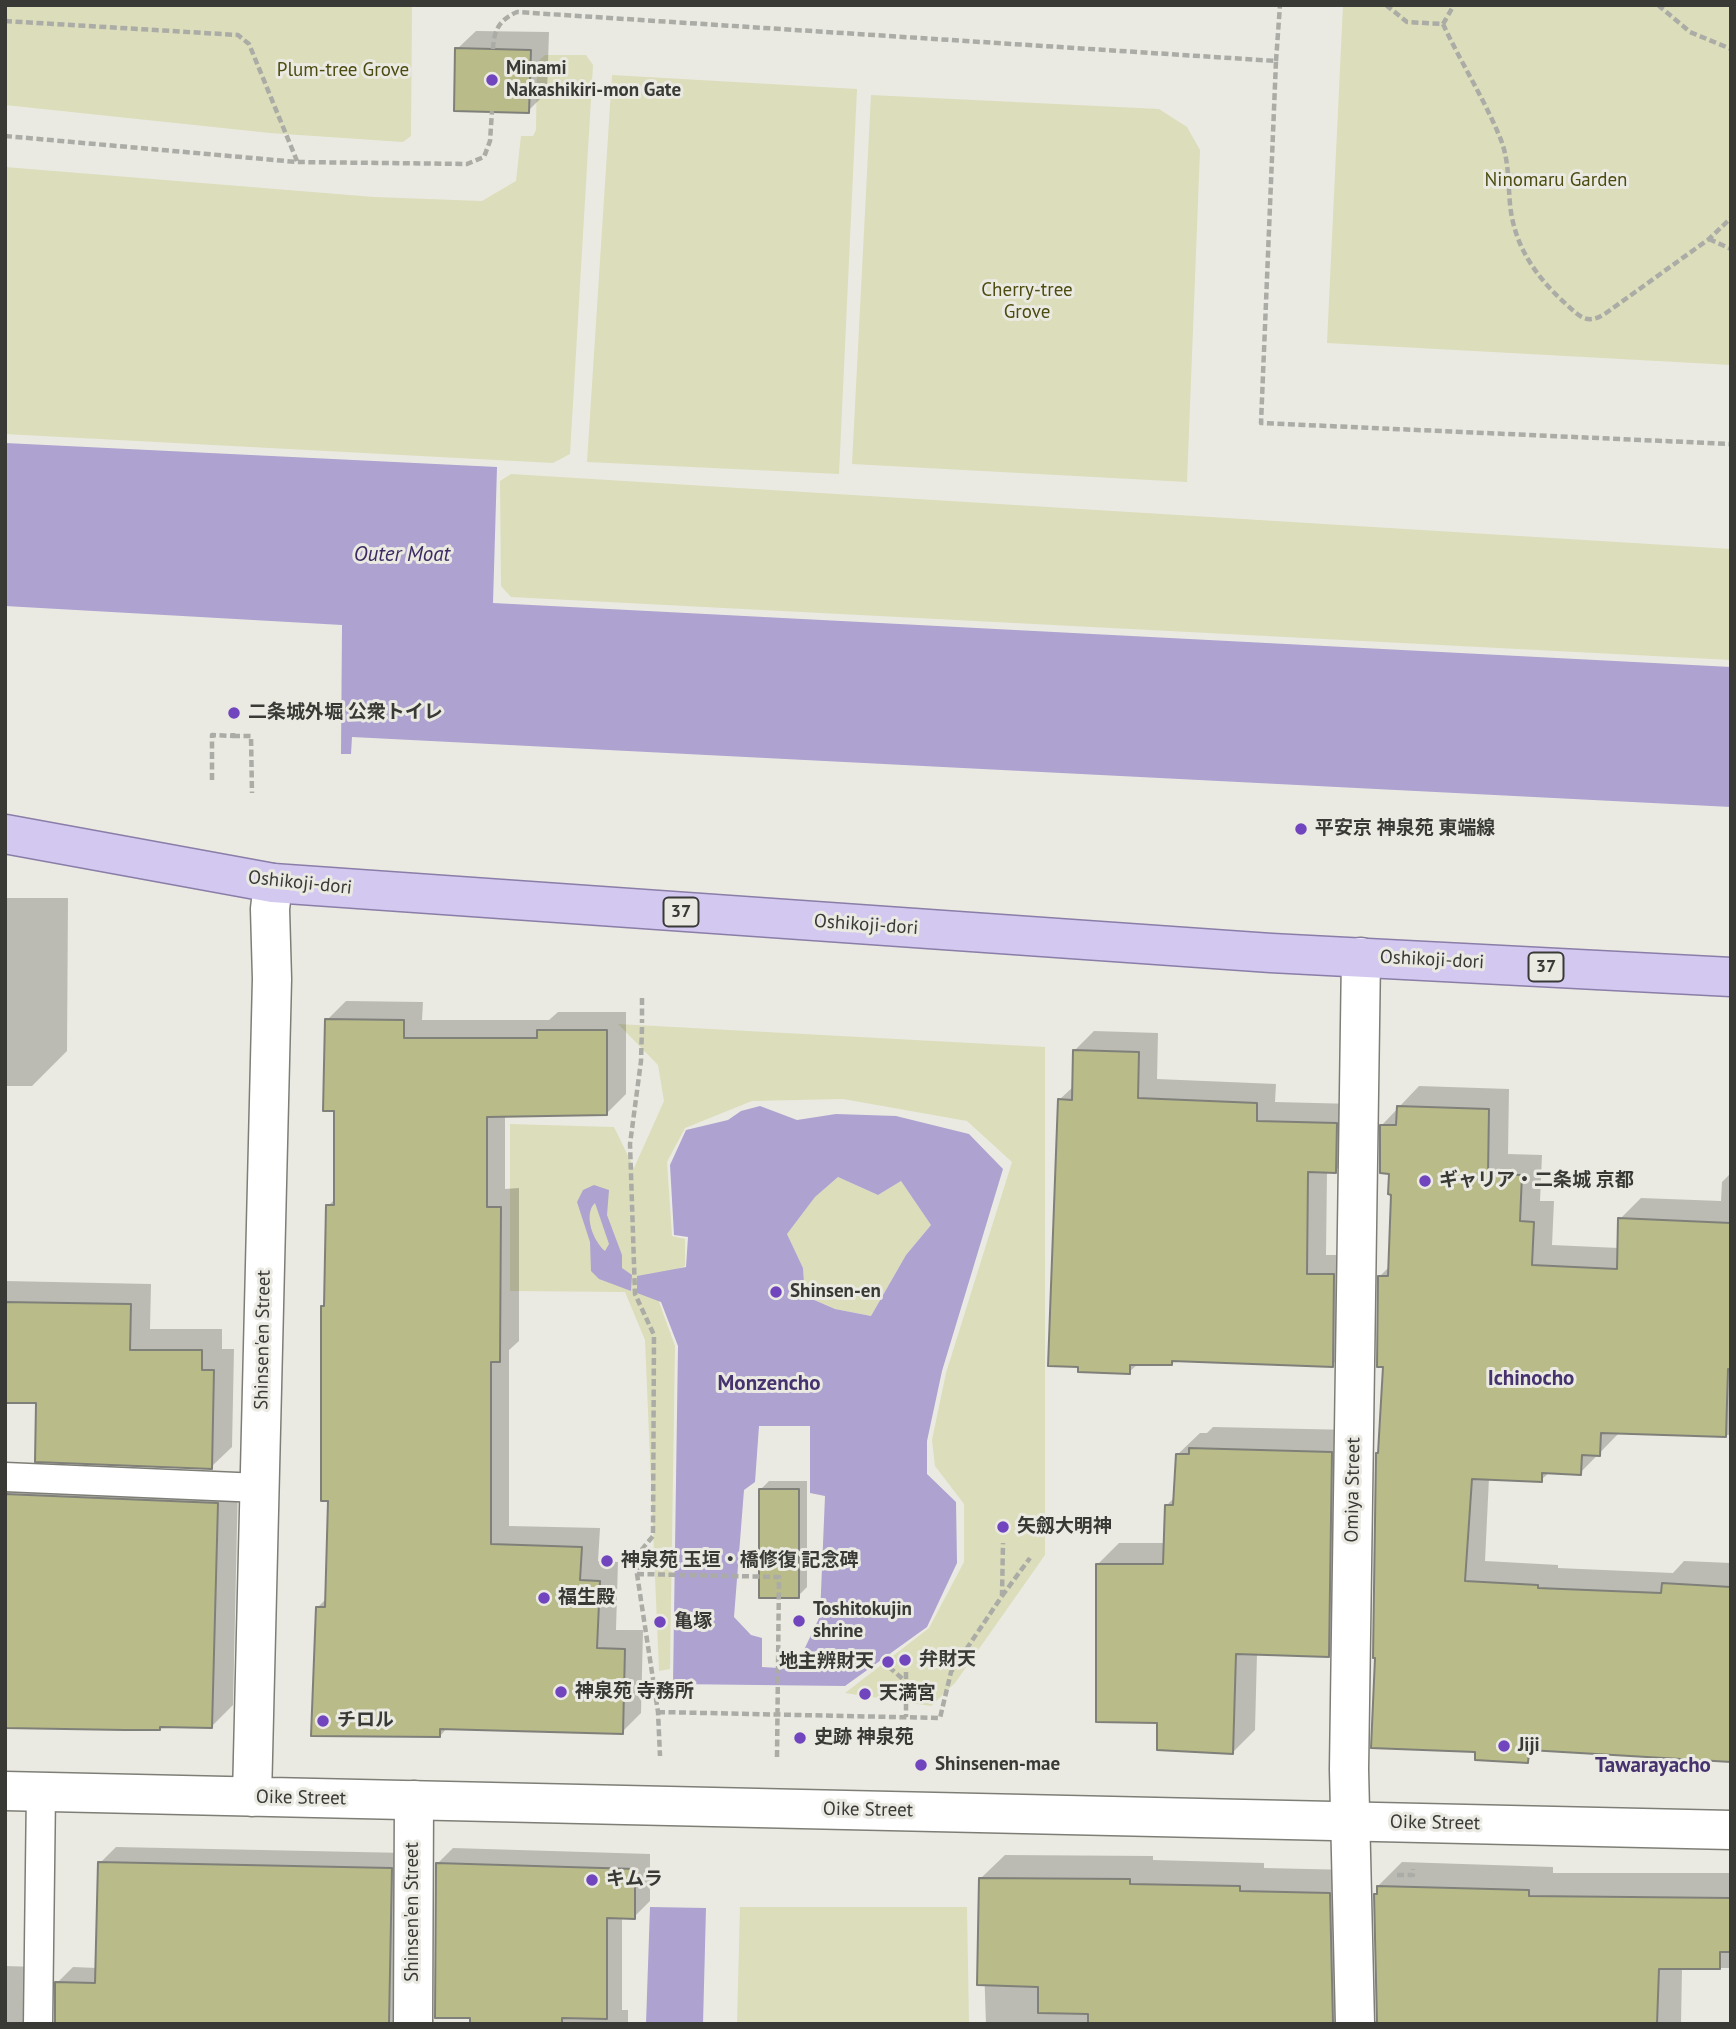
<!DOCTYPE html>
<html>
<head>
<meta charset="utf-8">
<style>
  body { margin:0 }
  #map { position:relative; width:1736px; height:2029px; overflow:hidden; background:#eaeae2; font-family:"PT Sans",sans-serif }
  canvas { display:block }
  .frame { position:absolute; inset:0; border:7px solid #393936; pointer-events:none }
</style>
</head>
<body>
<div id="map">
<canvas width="1736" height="2029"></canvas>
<div class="frame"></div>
</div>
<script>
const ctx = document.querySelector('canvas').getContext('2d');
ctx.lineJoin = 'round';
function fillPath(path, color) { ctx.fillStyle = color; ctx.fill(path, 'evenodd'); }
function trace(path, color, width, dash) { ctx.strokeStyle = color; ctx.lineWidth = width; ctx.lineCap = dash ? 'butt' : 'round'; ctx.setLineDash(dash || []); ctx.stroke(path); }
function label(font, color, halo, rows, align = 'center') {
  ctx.font = font + ' "PT Sans","Noto Sans JP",sans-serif'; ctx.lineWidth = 6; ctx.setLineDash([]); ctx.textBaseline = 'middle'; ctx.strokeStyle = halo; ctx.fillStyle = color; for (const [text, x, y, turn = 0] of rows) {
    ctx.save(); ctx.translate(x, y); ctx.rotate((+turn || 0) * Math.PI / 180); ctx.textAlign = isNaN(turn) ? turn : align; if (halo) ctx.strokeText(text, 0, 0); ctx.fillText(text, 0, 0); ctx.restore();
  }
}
const green = new Path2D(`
  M 5,5 L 412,5 L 411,136 L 403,142 L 270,133 L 5,105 Z
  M 1343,5 L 1731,5 L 1731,365 L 1327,343 Z
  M 545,55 L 586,55 L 593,65 L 570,454 L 553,463 L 5,434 L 5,167 L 374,197 L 482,201 L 516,181 L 521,136 L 533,136 L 536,130 L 537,62 Z
  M 612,75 L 857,89 L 839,474 L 587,462 Z
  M 871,95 L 1159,109 L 1187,127 L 1200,150 L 1187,482 L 852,464 Z
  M 511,474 L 1731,549 L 1731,660 L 511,597 L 501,586 L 500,481 Z
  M 618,1024 L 1045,1047 L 1045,1555 L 955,1683 L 931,1706 L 845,1693 L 929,1628 L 964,1562 L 964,1504 L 935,1466 L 932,1440 L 946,1373 L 1012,1162 L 967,1121 L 843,1099 L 752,1101 L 685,1128 L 667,1162 L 672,1236 L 685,1239 L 685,1266 L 670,1272 L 659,1302 L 675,1346 L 670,1669 L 659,1671 L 645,1340 L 625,1292 L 510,1291 L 510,1124 L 614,1127 L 634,1168 L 664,1101 L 658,1065 Z
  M 838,1177 L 878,1195 L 901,1181 L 931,1225 L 906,1255 L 871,1316 L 835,1309 L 805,1296 L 803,1268 L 787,1234 L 815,1197 Z
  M 740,1907 L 967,1907 L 969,2024 L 737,2024 Z`);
const water = new Path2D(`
  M 5,443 L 497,467 L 493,603 L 1731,667 L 1731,807 L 352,737 L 351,754 L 341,754 L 342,625 L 5,606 Z
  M 760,1106 L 797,1120 L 836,1114 L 896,1116 L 969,1134 L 1003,1169 L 942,1371 L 927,1441 L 927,1474 L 956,1502 L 957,1563 L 927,1627 L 845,1686 L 673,1684 L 678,1346 L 661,1302 L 637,1293 L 637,1276 L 686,1267 L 688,1237 L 674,1235 L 670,1165 L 686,1130 L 728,1120 L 741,1111 ZM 838,1177 L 878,1195 L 901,1181 L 931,1225 L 906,1255 L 871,1316 L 835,1309 L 805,1296 L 803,1268 L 787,1234 L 815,1197 ZM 759,1426 L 810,1426 L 810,1493 L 825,1496 L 820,1616 L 795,1669 L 762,1667 L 762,1638 L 751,1635 L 734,1617 L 744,1490 L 755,1482 Z
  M 594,1185 L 609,1190 L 607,1215 L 622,1255 L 622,1268 L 632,1275 L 631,1291 L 599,1279 L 591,1271 L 590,1242 L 577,1202 L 583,1190 ZM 595,1203 L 609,1244 L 605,1251 C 593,1241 583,1214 595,1203 Z
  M 650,1907 L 706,1908 L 703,2024 L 646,2024 Z`);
const shadow = new Path2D(`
  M 476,31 L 549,32 L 547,92 L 528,111 L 457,49 Z
  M 5,898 L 68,898 L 67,1051 L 32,1086 L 5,1086 Z
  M 346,1001 L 423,1002 L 422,1020 L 549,1020 L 558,1012 L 626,1012 L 626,1094 L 607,1113 L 505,1115 L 505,1189 L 519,1188 L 519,1341 L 509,1350 L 509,1526 L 600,1528 L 598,1561 L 618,1562 L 616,1630 L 643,1630 L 641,1713 L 622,1732 L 447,1728 L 440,1736 L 318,1607 L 327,1598 L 330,1500 L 322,1307 L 326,1303 L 328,1206 L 336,1198 L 336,1109 L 327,1020 Z
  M 1094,1031 L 1158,1033 L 1157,1079 L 1276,1084 L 1275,1102 L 1356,1104 L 1355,1151 L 1335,1171 L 1327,1171 L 1326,1255 L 1353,1255 L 1352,1346 L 1332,1365 L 1175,1360 L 1171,1364 L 1138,1364 L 1129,1372 L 1059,1100 L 1074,1086 L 1074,1051 Z
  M 1419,1086 L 1509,1089 L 1508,1154 L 1542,1155 L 1540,1201 L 1554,1201 L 1552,1245 L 1619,1248 L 1620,1219 L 1641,1198 L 1721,1201 L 1722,1182 L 1731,1173 L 1731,1435 L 1620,1432 L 1580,1473 L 1550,1472 L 1541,1480 L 1489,1478 L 1485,1561 L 1558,1565 L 1558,1568 L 1673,1573 L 1684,1561 L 1731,1563 L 1731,1761 L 1539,1749 L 1527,1761 L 1477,1751 L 1377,1656 L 1377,1453 L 1380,1450 L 1385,1365 L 1380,1276 L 1390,1266 L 1393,1193 L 1382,1125 Z
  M 5,1281 L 151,1284 L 150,1329 L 222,1329 L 222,1349 L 234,1349 L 232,1447 L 211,1467 L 38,1401 L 5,1401 Z
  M 1213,1427 L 1353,1430 L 1350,1633 L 1328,1655 L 1257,1653 L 1255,1730 L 1233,1752 L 1159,1721 L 1097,1565 L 1119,1543 L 1166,1543 L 1167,1505 L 1175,1497 L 1177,1455 L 1200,1433 L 1207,1433 Z
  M 5,1465 L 238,1482 L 233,1705 L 212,1726 L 5,1724 Z
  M 769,1481 L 807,1481 L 807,1587 L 798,1596 L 760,1490 Z
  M 5,1841 L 7,1841 L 5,1921 Z
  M 116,1847 L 407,1853 L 406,2024 L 55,2024 L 57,1983 L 73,1967 L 97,1968 L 100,1863 Z
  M 453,1848 L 650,1854 L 650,1901 L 634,1917 L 622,1917 L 622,2010 L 628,2010 L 628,2024 L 471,2024 L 437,1864 Z
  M 1005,1855 L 1153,1856 L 1153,1860 L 1264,1863 L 1264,1868 L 1353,1870 L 1368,2019 L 1379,2022 L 1376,1894 L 1378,1886 L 1402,1862 L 1553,1867 L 1553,1873 L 1731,1873 L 1731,1968 L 1682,1968 L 1681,2024 L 986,2024 L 981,1878 Z
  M 5,1966 L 37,1967 L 50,2024 L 5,2024 Z`);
const building = new Path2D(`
  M 455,48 L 531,50 L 529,113 L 454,111 Z
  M 325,1019 L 404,1020 L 404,1038 L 537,1038 L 537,1030 L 607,1030 L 607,1115 L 487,1117 L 487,1207 L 501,1207 L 500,1362 L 491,1362 L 491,1544 L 582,1547 L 580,1580 L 600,1581 L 597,1648 L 625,1649 L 623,1734 L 440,1729 L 440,1737 L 311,1736 L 316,1607 L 325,1607 L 328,1501 L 321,1501 L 321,1306 L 324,1306 L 326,1205 L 334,1205 L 334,1111 L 323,1111 Z
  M 1073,1050 L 1139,1052 L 1138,1098 L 1257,1103 L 1257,1121 L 1337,1123 L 1336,1173 L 1308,1172 L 1307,1274 L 1334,1274 L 1333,1367 L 1172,1361 L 1172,1365 L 1130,1365 L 1130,1374 L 1078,1372 L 1078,1367 L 1048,1366 L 1058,1099 L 1072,1100 Z
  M 1397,1106 L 1489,1109 L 1488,1174 L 1522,1175 L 1520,1221 L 1534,1222 L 1532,1265 L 1617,1269 L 1618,1218 L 1731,1223 L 1731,1369 L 1728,1369 L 1726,1437 L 1601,1433 L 1600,1456 L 1582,1455 L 1581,1475 L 1542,1473 L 1542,1482 L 1472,1479 L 1465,1581 L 1538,1585 L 1538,1588 L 1661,1593 L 1662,1583 L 1731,1587 L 1731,1762 L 1529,1750 L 1528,1763 L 1475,1760 L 1475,1752 L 1371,1748 L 1375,1658 L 1373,1658 L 1376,1453 L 1378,1453 L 1383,1367 L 1377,1367 L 1378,1276 L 1388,1276 L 1391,1195 L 1388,1194 L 1389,1174 L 1380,1173 L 1380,1125 L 1396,1125 Z
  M 5,1302 L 131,1304 L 130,1350 L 202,1350 L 202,1370 L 214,1370 L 212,1469 L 35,1462 L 36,1403 L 5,1403 Z
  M 1189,1448 L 1332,1452 L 1329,1657 L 1236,1654 L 1233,1754 L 1157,1750 L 1157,1723 L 1096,1722 L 1096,1564 L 1163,1564 L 1165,1505 L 1173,1505 L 1176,1454 L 1189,1454 Z
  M 759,1489 L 799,1489 L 799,1598 L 759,1598 Z
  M 5,1494 L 218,1503 L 212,1728 L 160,1727 L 160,1730 L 125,1730 L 5,1728 Z
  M 98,1862 L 392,1868 L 389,2024 L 55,2024 L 55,1982 L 95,1983 Z
  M 436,1863 L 635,1869 L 635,1919 L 607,1918 L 607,2019 L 562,2018 L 562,2024 L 470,2024 L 470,2018 L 435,2018 Z
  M 979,1878 L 1130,1879 L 1130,1884 L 1240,1886 L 1240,1891 L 1330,1893 L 1333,2024 L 1088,2024 L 1088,2014 L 1038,2013 L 1038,1987 L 977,1985 Z
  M 1377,1886 L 1529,1890 L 1529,1896 L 1731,1898 L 1731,1952 L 1720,1952 L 1720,1969 L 1659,1969 L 1657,2024 L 1377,2024 L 1374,1894 L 1377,1894 Z`);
const path = new Path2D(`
  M 1386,5 L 1407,22 L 1443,24 L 1454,5
  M 1658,5 L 1690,32 L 1731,49
  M 5,21 L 238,35 L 249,44 L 297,161
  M 1443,24 C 1461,63 1485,100 1501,140 C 1509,161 1508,182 1510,204 C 1514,246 1536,277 1566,304 C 1581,318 1588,325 1606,313 L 1709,239 L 1731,218
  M 493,49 C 494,30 499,20 517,12 L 1276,61 L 1261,423 L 1731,444
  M 1276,61 L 1280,5
  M 5,136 L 297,162 L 467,164 L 484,157 L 490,141 L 492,111
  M 1709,239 L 1731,249
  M 233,736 L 251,736 L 252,793
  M 212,780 L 212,735 L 233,736 L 233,733
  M 642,998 L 642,1023
  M 642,1027 L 641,1061 L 630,1144 L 635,1294 L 654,1335 L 653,1536 L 639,1553 L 637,1574 L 658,1712 L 660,1756
  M 637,1574 L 779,1577 L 777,1758
  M 1002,1596 L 1030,1558
  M 889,1667 L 905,1681
  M 906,1672 L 906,1717
  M 658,1712 L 940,1718 L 951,1672 L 1002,1596 L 1003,1543
  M 1397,1875 L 1413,1875 L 1413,1869`);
const service = new Path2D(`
  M 5,1477 L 260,1488
  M 38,2024 L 41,1791`);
const minor = new Path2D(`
  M 413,2024 L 414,1800
  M 1355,2024 L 1349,1769 L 1361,957`);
const tertiary = new Path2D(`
  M 5,1791 L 1731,1830
  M 252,1797 L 272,979 L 270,909 L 273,883`);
const primary = new Path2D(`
  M 5,834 L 273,883 L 1271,953 L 1731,977`);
const markers = [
  [492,80,7,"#7145bd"],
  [234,713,7,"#7145bd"],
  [1301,829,7,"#7145bd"],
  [1425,1181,7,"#7145bd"],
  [776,1292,7,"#7145bd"],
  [1003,1527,7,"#7145bd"],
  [607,1561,7,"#7145bd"],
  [544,1598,7,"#7145bd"],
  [799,1621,7,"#7145bd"],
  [660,1622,7,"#7145bd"],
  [905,1660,7,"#7145bd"],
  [888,1662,7,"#7145bd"],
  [561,1692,7,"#7145bd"],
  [865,1694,7,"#7145bd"],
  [323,1721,7,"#7145bd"],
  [800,1738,7,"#7145bd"],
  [1504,1746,7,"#7145bd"],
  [921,1765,7,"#7145bd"],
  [592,1880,7,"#7145bd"]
];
const shields = [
  [681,912,35],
  [1546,967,35]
];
const shieldNames = [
  ["37",681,912],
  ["37",1546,967]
];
const poiNames = [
  ["Minami",506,69],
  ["Nakashikiri-mon Gate",506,91],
  ["二条城外堀 公衆トイレ",248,713],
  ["平安京 神泉苑 東端線",1315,829],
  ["ギャリア・二条城 京都",1439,1181],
  ["Shinsen-en",790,1292],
  ["矢劔大明神",1017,1527],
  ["神泉苑 玉垣・橋修復 記念碑",621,1561],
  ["福生殿",558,1598],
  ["Toshitokujin",813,1610],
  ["shrine",813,1632],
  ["亀塚",674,1622],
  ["弁財天",919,1660],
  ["地主辨財天",874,1662,"right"],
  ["神泉苑 寺務所",575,1692],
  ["天満宮",879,1694],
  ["チロル",337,1721],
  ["史跡 神泉苑",814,1738],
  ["Jiji",1518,1746],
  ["Shinsenen-mae",935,1765],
  ["キムラ",606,1880]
];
const parkNames = [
  ["Plum-tree Grove",343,71],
  ["Ninomaru Garden",1556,181],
  ["Cherry-tree",1027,291],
  ["Grove",1027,313]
];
const streetNames = [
  ["Oshikoji-dori",300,883,6],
  ["Oshikoji-dori",866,925,4],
  ["Oshikoji-dori",1432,960,3],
  ["Shinsen'en Street",263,1340,-89],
  ["Omiya Street",1353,1490,-89],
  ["Oike Street",301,1798,1],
  ["Oike Street",868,1810,1],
  ["Oike Street",1435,1823,1],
  ["Shinsen'en Street",413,1912,-90]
];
const waterNames = [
  ["Outer Moat",402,555]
];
const neighbourhoodNames = [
  ["Ichinocho",1531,1379],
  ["Monzencho",769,1384],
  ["Tawarayacho",1653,1766]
];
fillPath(green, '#dcddbb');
fillPath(water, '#aea2d0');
fillPath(shadow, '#0003');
fillPath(building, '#b9bb88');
trace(building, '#80807a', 2);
trace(service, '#7e7e77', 31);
trace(minor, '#7e7e77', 41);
trace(tertiary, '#7e7e77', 41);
trace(primary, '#8a7ea8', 41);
trace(path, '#acaca6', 4.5, [7, 3.5]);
trace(service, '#fff', 28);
trace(minor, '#fff', 38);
trace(tertiary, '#fff', 38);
trace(primary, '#d3c8f0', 38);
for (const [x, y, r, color] of markers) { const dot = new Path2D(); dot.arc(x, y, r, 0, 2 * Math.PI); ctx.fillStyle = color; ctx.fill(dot); trace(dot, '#eaeae2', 2.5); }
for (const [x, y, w] of shields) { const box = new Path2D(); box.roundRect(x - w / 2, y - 14.5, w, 29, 5); ctx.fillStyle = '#eaeae2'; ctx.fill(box); trace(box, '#393936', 2); }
label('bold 18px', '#393936', null, shieldNames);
label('bold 19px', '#393936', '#eaeae2', poiNames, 'left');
label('19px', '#4c4c11', '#eaeae2', parkNames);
label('19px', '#393936', '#eaeae2', streetNames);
label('italic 21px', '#3d2a63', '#eaeae2', waterNames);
label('bold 21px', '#46326e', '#eaeae2', neighbourhoodNames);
</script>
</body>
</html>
